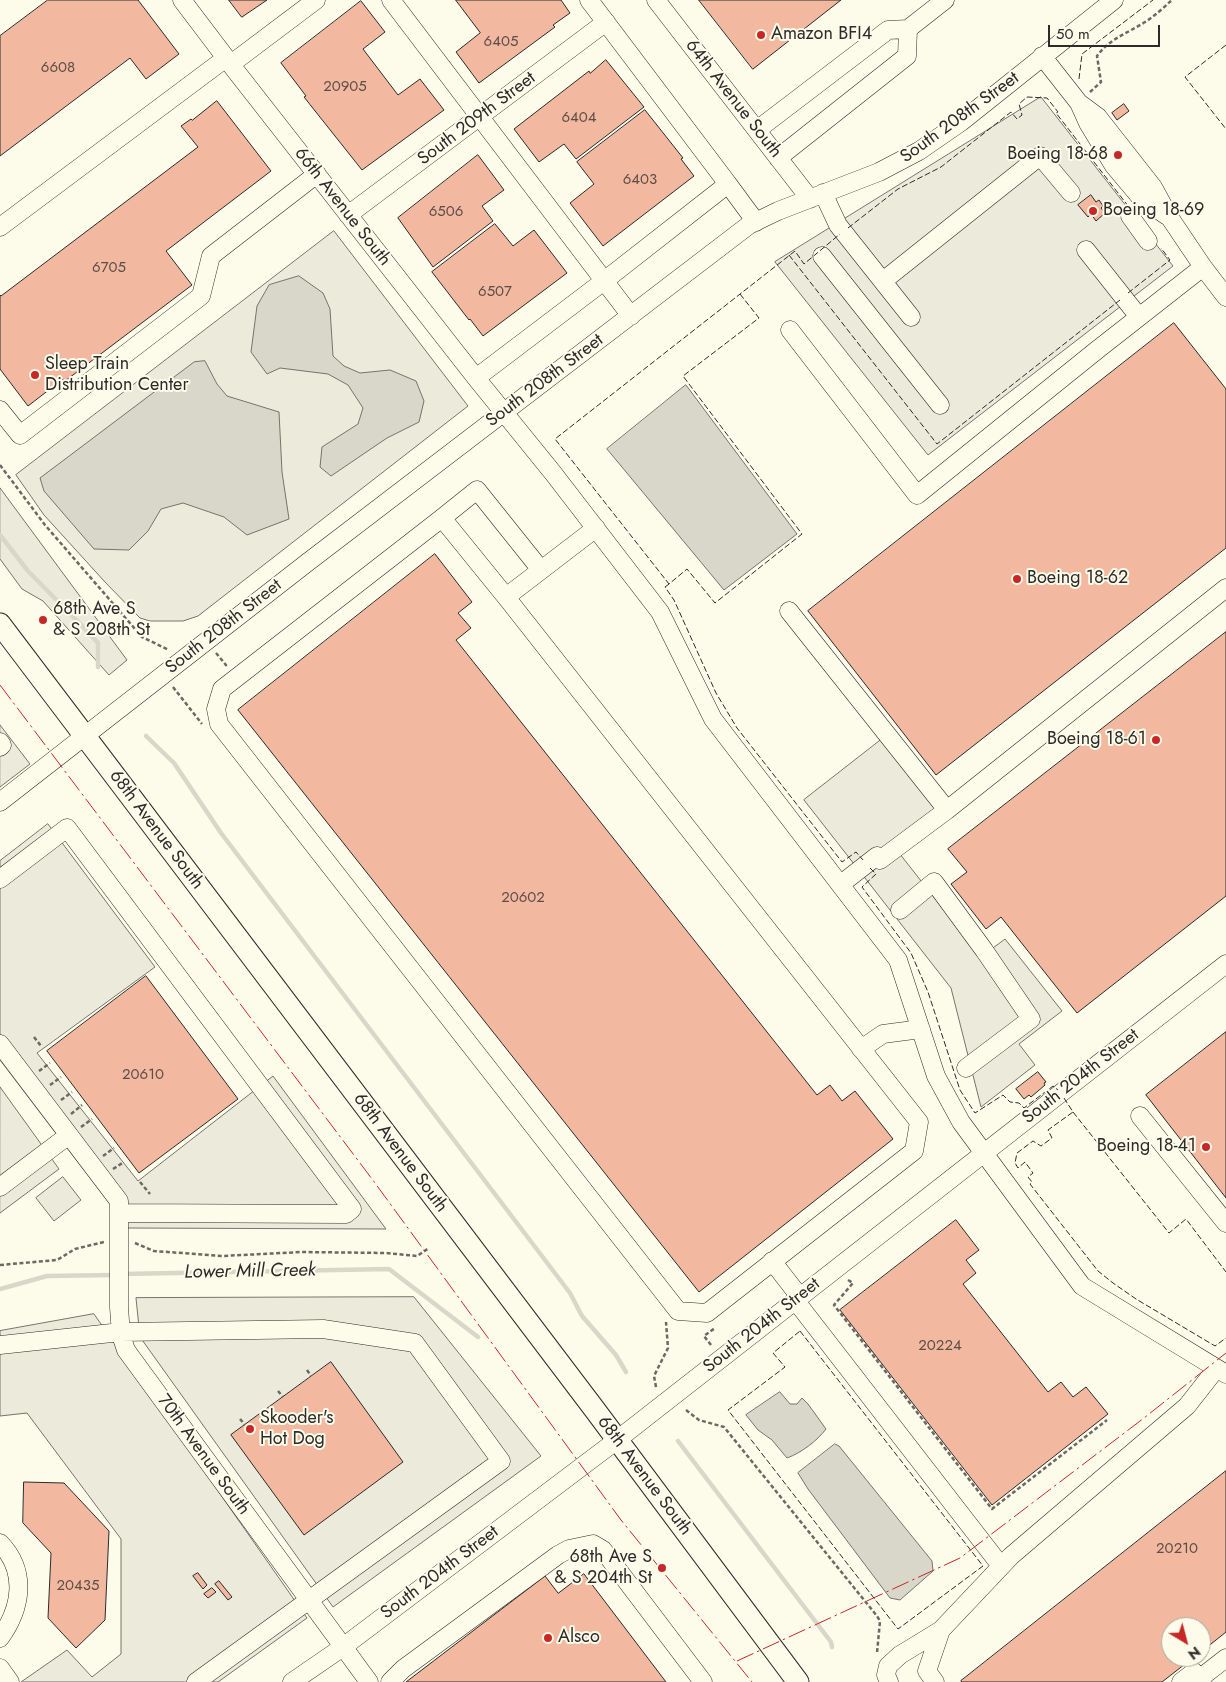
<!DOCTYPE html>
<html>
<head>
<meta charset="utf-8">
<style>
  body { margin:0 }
  #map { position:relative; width:1226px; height:1682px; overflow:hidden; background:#fdfbea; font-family:Jost,sans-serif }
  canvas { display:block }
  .north { position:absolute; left:1161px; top:1617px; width:50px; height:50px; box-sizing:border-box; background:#fdfbea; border:1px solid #a9a89e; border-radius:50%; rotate:143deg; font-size:14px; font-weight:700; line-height:20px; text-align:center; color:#2b2b2b }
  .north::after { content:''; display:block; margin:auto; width:18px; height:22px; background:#c62828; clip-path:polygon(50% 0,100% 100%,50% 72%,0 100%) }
  .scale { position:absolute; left:1048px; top:25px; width:112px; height:22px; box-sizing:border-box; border:2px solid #2b2b2b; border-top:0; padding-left:6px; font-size:15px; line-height:18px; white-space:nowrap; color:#2b2b2b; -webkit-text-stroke:4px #fdfbea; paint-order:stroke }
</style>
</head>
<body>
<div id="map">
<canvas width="1226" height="1682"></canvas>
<div class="north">N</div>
<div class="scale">50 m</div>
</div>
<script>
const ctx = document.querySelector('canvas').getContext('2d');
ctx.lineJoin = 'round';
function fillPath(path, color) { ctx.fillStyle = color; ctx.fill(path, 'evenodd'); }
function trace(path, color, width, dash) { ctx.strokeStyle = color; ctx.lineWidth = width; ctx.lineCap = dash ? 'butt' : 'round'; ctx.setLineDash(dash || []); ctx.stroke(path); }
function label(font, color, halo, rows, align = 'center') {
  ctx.font = font + ' Jost,sans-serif'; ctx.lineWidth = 4; ctx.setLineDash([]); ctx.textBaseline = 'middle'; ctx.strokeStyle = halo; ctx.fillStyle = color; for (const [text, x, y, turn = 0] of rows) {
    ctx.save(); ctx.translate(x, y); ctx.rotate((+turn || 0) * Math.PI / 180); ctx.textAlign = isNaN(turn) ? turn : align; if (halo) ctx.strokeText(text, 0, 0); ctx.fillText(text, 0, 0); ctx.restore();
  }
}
const green = new Path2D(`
  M 334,231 L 468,406 L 198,616 L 183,621 L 150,621 L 140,618 L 105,582 L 44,515 L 16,475 Z
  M 0,488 L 127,660 L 109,675 L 43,601 L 22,589 L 0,559 Z
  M 63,1177 L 81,1200 L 54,1221 L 36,1198 Z`);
const parking = new Path2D(`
  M 1041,97 L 1173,266 L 928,455 L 775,262 Z
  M 0,725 L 30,764 L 0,787 Z
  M 886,736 L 940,806 L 892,844 L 981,957 L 1005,939 L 1062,1011 L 1019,1044 L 1035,1065 L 981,1107 L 951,988 L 804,800 Z
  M 48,824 L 155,967 L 37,1053 L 138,1181 L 273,1076 L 386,1229 L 128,1228 L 0,1060 L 0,861 Z
  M 0,1087 L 59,1169 L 0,1213 Z
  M 414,1297 L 541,1456 L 333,1607 L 140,1337 L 136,1298 Z
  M 94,1314 L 307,1618 L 218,1682 L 21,1682 L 67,1650 L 92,1677 L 121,1654 L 121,1539 L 27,1413 L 0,1416 L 0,1331 Z`);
const water = new Path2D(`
  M 299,276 L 323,293 L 330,309 L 333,356 L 344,366 L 360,373 L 390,370 L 416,381 L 424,401 L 419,422 L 387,438 L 331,476 L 320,467 L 322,447 L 358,424 L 363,408 L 348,385 L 328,374 L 280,368 L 267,374 L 251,352 L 257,306 L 269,285 Z
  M 205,361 L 217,384 L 227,396 L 279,412 L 282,472 L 289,519 L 247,535 L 224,517 L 183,503 L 161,509 L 148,531 L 129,550 L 94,549 L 44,491 L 40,478 L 194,362 Z
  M 686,385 L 797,534 L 724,590 L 607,449 Z
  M 780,1392 L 790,1404 L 797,1404 L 802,1398 L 808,1404 L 826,1429 C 817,1441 801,1453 787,1458 L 772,1440 L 758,1430 L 746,1415 Z
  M 835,1444 L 839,1446 L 932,1561 L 933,1571 L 900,1600 L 890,1598 L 808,1489 L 798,1473 Z`);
const stream = new Path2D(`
  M 0,535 L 28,571 L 89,633 L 98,643 L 98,667
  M 146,736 L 174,763 L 221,833 L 570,1293 L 582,1316 L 616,1355 L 626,1372
  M 122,1274 L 389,1269 L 478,1337
  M 0,1289 L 47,1276 L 114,1275
  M 678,1441 L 831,1642 L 832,1647`);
const building = new Path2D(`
  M 48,0 L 138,0 L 179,54 L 146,79 L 130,58 L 0,156 L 0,36 Z
  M 229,0 L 267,0 L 242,17 Z
  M 456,0 L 561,0 L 570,13 L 553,25 L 555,27 L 479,83 L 456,52 L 480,33 Z
  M 699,0 L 841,0 L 753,69 Z
  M 361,1 L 385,32 L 363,49 L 398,95 L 420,79 L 444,110 L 362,170 L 304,97 L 306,96 L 281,63 Z
  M 606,60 L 644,107 L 576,159 L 564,144 L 539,162 L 514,129 L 589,71 L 590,73 Z
  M 217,101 L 271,171 L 166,251 L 192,285 L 65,381 L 63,379 L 28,406 L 0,369 L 0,295 L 1,296 L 198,147 L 181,126 L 191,119 L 192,120 Z
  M 1124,104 L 1129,111 L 1117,120 L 1112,113 Z
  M 645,110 L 683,158 L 681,159 L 694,176 L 603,246 L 570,203 L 594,184 L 577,162 Z
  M 478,155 L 504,190 L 482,206 L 493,221 L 433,267 L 398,218 Z
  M 1091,195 L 1096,202 L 1099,200 L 1103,206 L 1101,208 L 1105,213 L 1096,221 L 1091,214 L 1088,217 L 1078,205 Z
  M 495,224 L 513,246 L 534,230 L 567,273 L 483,336 L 470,319 L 469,320 L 432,272 Z
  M 1174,323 L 1226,389 L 1226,548 L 936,775 L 808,611 Z
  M 435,554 L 472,602 L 458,613 L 471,628 L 456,640 L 817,1095 L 830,1085 L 842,1101 L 855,1091 L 893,1139 L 699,1292 L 238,710 Z
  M 1226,632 L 1226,896 L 1077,1013 L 1001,917 L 986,929 L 951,884 L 967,872 L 948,849 Z
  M 146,976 L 238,1099 L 139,1173 L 47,1051 Z
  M 1226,1032 L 1226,1198 L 1146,1095 Z
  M 1038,1072 L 1046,1082 L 1044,1083 L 1045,1085 L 1031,1097 L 1029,1095 L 1024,1099 L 1016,1089 Z
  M 956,1220 L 979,1250 L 966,1260 L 976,1273 L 963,1284 L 1048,1392 L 1061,1382 L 1073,1397 L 1086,1387 L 1108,1414 L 992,1505 L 840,1310 Z
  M 331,1362 L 403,1462 L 304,1535 L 231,1435 Z
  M 1226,1471 L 1226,1632 L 1201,1652 L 1201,1627 L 1171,1627 L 1171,1657 L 1194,1657 L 1162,1682 L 962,1682 L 961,1681 Z
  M 24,1482 L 64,1483 L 109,1531 L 105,1620 L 76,1648 L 48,1618 L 51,1553 L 23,1523 Z
  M 198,1573 L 207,1585 L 203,1589 L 193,1576 Z
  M 584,1574 L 666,1682 L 406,1682 L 545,1576 L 558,1593 Z
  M 219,1581 L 232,1597 L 228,1600 L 215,1584 Z
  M 212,1588 L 216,1592 L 208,1598 L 204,1594 Z`);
const path = new Path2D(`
  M 1090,92 L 1101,82 L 1097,56 C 1109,39 1128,33 1145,22 C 1155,16 1164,7 1172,0
  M 0,465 L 45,525 L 142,637 L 169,650
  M 216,653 L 226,665 L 225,666
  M 173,687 L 202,724
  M 34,1037 L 41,1046
  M 39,1071 L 50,1063
  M 50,1085 L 61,1077
  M 61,1100 L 72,1092
  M 71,1114 L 82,1105
  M 81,1127 L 92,1119
  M 103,1156 L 114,1148
  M 113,1169 L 124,1162
  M 140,1182 L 150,1194
  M 135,1243 L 154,1251 L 222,1256 L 302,1252 L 386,1253 L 417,1256 L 429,1248
  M 0,1265 L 57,1260 L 75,1249 L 104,1242
  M 848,1280 L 853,1283 L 834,1305 L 992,1509 L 1107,1420
  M 711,1345 L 704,1336 L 715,1328
  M 307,1370 L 311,1376
  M 656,1387 L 654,1376 L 668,1348 L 666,1322
  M 278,1391 L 283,1397
  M 686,1410 L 699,1420 L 724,1427 L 877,1616 L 880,1621 L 877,1653
  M 240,1419 L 245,1425`);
const minor = new Path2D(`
  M 182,0 L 235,70 L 476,378 L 553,473 L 660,612 L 713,719 L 898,960 L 936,1076 L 961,1122 L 1082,1286 L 1226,1374
  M 391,0 L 631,316
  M 656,0 L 810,199
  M 908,29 L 945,0
  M 1042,56 L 1079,103 L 1088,123 L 1114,166 L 1140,197 L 1167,216
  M 231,64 L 316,0
  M 1079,103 L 1098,117 L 1153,187 L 1170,218 L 1203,267 L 1226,297
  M 757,130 L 888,30 L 908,29 L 907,56 L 778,158
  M 728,184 L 756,222
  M 823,193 L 838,225 L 911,317
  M 348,215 L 606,22
  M 1130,216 L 1148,241
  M 0,227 L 226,58
  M 1086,250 L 1139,317
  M 822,256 L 940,405
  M 883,281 L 1040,156 L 1071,193
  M 790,330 L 917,495 L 1097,350 L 1203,267
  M 476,378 L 604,281 L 728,184 L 589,0
  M 0,410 L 20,435 L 201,296 L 211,256 L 317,174
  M 442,518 L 477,490 L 541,570
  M 506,597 L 919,1122 L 914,1151 L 707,1313 L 678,1311 L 219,724 L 216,709 L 222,689 L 442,518 L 506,597 L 596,528
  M 789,611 L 947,810
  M 0,742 L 2,745 L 0,747
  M 0,802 L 308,562 L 749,225 L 778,211 L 879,172 L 919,151 L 961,122 L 1114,0
  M 880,860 L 947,810 L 1226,588
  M 0,879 L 67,828 L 352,1209 L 346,1214 L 119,1213
  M 841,884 L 877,856
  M 900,910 L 934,882 L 984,950 L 1031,1019 L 966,1068
  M 0,1044 L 119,1201 L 119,1307 L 121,1335 L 126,1350 L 369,1682
  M 861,1049 L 883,1034 L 921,1029
  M 1140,1116 L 1226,1223
  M 0,1187 L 69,1135
  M 772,1261 L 800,1297
  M 795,1300 L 1001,1566
  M 0,1345 L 121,1332 L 323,1329 L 415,1343 L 501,1461 L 196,1682
  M 0,1543 C 28,1572 21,1609 0,1638
  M 0,1668 L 10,1682
  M 1199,1679 L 1226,1658
  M 292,1682 L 343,1647 L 617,1440 L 1226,964
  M 390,1682 L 403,1669 L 558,1555 L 569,1549 L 593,1544 L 603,1550 L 703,1682
  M 889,1682 L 886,1675 L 888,1666 L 900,1655 L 941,1630 L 1011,1556 L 1187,1406 L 1216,1369
  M 935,1682 L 927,1671 L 941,1630
  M 1181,1682 L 1194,1672 L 1202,1682`);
const major = new Path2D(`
  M 0,624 L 595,1410 L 798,1682`);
const fence = new Path2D(`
  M 1226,45 L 1185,77 L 1226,129
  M 1079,79 L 1082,54 L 1153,0
  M 848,228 L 898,189 L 941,167 L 1011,112 L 1017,119 L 1022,115 L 1019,104 L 1027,97 L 1047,98 L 1058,112 L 1056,113 L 1132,211
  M 789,255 L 937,444 L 1120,300
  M 1128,293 L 1170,260 L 1161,248
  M 740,294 L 759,318 L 683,376 L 802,534 L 715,603 L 687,569 L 669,584 L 555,439 L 795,251 L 804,264 L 840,234
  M 669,584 L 665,587 L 674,600 L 716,693 L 737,728 L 842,862 L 856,852 L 863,860
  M 870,868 L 876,874 L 862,887 L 911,953 L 928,992 L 960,1090 L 975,1113 L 1003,1095 L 1010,1102 L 1019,1103 L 1024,1108 L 1053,1086 L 1058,1090
  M 1064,1098 L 1073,1112 L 1048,1130 L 1052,1138 L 1041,1146 L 1033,1141 L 1017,1153 L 1015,1163 L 1018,1168 L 1025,1162 L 1033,1173 L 1028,1177 L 1032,1182 L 1030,1184 L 1098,1271 L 1113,1283 L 1136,1299 L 1215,1346 L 1226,1338
  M 1073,1112 L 1169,1233 L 1186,1219 L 1226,1272
  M 800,1331 L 983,1566 L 898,1629 L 728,1410 L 785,1367 L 773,1353 Z`);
const power = new Path2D(`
  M 0,685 L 375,1183 L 621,1520 L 752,1682
  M 737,1661 L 960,1558 L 1144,1418 L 1226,1353`);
const markers = [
  [761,35,5,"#c62828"],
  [1118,155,5,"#c62828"],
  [1093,211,5,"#c62828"],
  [35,375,5,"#c62828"],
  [1017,579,5,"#c62828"],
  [43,620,5,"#c62828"],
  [1156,740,5,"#c62828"],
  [1206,1147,5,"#c62828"],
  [250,1429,5,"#c62828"],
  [662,1568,5,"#c62828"],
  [548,1638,5,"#c62828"]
];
const numberNames = [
  ["6405",501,42],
  ["6608",58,68],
  ["20905",345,87],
  ["6404",579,118],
  ["6403",640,180],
  ["6506",446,212],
  ["6705",109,268],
  ["6507",495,292],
  ["20602",523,898],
  ["20610",143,1075],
  ["20224",940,1346],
  ["20210",1177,1549],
  ["20435",78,1586]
];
const poiNames = [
  ["Amazon BFI4",771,35],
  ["Boeing 18-68",1108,155,"right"],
  ["Boeing 18-69",1103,211],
  ["Sleep Train",45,365],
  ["Distribution Center",45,386],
  ["Boeing 18-62",1027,579],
  ["68th Ave S",53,610],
  ["& S 208th St",53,631],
  ["Boeing 18-61",1146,740,"right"],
  ["Boeing 18-41",1196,1147,"right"],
  ["Skooder's",260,1419],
  ["Hot Dog",260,1440],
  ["68th Ave S",652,1558,"right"],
  ["& S 204th St",652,1579,"right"],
  ["Alsco",558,1638]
];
const streetNames = [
  ["64th Avenue South",733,99,52],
  ["South 208th Street",960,118,-36],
  ["South 209th Street",477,119,-37],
  ["66th Avenue South",342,207,52],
  ["South 208th Street",545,381,-37],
  ["South 208th Street",224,627,-38],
  ["68th Avenue South",156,830,53],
  ["South 204th Street",1081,1077,-38],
  ["68th Avenue South",400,1153,53],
  ["South 204th Street",762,1326,-38],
  ["70th Avenue South",203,1455,54],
  ["68th Avenue South",644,1476,53],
  ["South 204th Street",440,1573,-37]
];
const waterNames = [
  ["Lower Mill Creek",250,1272,-1]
];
fillPath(green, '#ecebdb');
trace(green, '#74746e', 1);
fillPath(parking, '#eceadb');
trace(parking, '#74746e', 1);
fillPath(water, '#d8d7c9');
trace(water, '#74746e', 1);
trace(stream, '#d8d7c9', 4.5);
fillPath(building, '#f2b8a0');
trace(building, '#2b2b2b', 1);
trace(minor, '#2b2b2b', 19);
trace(major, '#2b2b2b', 23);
trace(path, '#6a6964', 2.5, [4, 2.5]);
trace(minor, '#fdfbea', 18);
trace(major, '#fdfbea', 21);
trace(fence, '#2b2b2b', 1, [6, 2.5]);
trace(power, '#c62828', 1, [18, 4, 2.5, 4]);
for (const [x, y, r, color] of markers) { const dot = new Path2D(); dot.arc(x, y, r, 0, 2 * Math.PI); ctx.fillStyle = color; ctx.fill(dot); trace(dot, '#fdfbea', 2); }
label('15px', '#5d4e48', null, numberNames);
label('18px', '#2b2b2b', '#fdfbea', poiNames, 'left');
label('18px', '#2b2b2b', '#fdfbea', streetNames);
label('italic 19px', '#2b2b2b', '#fdfbea', waterNames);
</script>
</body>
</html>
